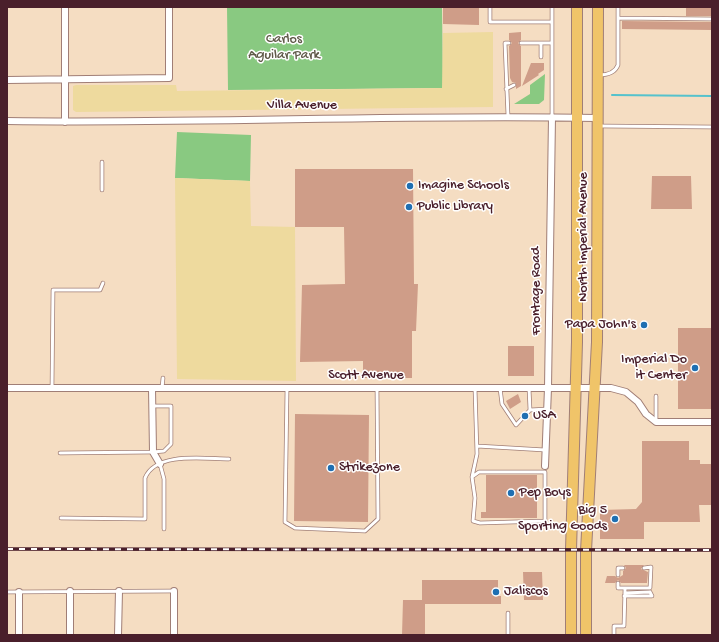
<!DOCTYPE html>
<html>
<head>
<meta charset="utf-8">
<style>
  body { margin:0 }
  #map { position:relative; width:719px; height:642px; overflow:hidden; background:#f5ddc2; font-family:"Gochi Hand",sans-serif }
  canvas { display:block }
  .frame { position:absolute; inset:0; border:8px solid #4a1f2b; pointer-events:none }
</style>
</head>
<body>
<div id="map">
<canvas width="719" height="642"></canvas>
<div class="frame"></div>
</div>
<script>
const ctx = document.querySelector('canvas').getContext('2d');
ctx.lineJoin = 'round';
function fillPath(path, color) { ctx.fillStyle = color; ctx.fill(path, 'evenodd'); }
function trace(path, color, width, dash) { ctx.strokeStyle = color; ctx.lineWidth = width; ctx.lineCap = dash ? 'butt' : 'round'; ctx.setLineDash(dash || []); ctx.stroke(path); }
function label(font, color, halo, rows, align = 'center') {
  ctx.font = font + ' "Gochi Hand",sans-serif'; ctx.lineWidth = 3; ctx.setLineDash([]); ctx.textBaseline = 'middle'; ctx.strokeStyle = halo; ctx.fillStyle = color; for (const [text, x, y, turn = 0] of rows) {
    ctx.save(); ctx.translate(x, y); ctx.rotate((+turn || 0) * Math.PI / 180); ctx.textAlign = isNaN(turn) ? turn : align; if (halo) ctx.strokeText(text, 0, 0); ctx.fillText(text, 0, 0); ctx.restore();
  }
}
const green = new Path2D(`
  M 227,7 L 442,7 L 443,88 L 228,90 Z
  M 545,74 L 544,100 L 539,104 L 514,104 L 530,94 L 530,85 Z
  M 177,132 L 251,135 L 250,181 L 175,178 Z`);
const sand = new Path2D(`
  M 493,32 L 493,107 L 76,112 L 73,110 L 73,86 L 76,85 L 176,85 L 177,91 L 442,88 L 443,33 Z
  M 175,178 L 250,181 L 251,226 L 295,227 L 296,381 L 177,379 Z`);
const stream = new Path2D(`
  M 612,95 L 712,96`);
const building = new Path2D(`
  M 443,7 L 479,7 L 479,25 L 443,24 Z
  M 686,7 L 712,7 L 712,16 L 686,16 Z
  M 622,21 L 712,22 L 712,30 L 622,29 Z
  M 521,32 L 521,40 L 518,43 L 521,46 L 521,86 L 516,89 L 516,83 L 512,82 L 510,78 L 509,46 L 512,43 L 509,40 L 509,33 Z
  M 531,63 L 544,63 L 544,70 L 538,74 L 539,75 L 522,86 Z
  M 295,169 L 413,169 L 414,284 L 418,284 L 416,331 L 412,331 L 412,378 L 363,378 L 363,361 L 300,362 L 302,285 L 345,284 L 344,227 L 295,227 Z
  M 652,176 L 691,176 L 692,209 L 651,209 Z
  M 678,328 L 712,328 L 712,409 L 678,409 Z
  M 508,346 L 534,346 L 534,376 L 508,376 Z
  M 518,394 L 521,402 L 510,409 L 506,401 Z
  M 295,414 L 369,415 L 368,522 L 294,521 Z
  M 642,441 L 689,441 L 689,460 L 700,460 L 700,464 L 712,464 L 712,505 L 699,505 L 700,522 L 644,522 L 644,539 L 600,539 L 600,510 L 636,509 L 642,502 Z
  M 486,475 L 537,475 L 537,518 L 481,518 L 481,512 L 486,512 Z
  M 624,565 L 644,565 L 641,569 L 648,572 L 647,583 L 621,583 L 618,580 L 615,583 L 605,583 L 607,576 L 615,576 L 618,578 L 623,575 L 623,571 L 626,568 Z
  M 523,572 L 542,572 L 543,600 L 524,600 Z
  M 422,580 L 498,580 L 498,596 L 501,596 L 501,604 L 425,604 L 425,635 L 402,635 L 403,600 L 422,600 Z`);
const service = new Path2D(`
  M 490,7 L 490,22 L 552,22
  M 618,18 L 712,19
  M 521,43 L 552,43
  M 541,43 L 541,57
  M 599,75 C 608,75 615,73 618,65 L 618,7
  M 506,89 L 514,85
  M 508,116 L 505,43 L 509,43
  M 552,117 L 552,7
  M 600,126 L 712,127
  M 102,162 L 102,190
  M 52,388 L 53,290 L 100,290 L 103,283
  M 162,388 L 163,378
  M 500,388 L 502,404 L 516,425 L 530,410 L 529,388
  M 287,389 L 285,522 L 295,528 L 365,531 L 378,519 L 377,388
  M 656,396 L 656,422
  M 530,410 L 548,409
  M 477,446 L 545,450
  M 60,453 L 153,452 L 164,451 L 171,444 L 171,406 L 152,406
  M 160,464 L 164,479 L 164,529
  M 472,477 L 479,472 L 545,472 L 545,521 L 480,523 L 473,521 L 475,498 L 472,477 L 477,454 L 475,388
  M 61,518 L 145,519 L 145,478 C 156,451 206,459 229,459
  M 618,575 L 618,568 L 623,568
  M 618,583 L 618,588 L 650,588 L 651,567 L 644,568
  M 7,592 L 174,591
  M 625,593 L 650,592
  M 624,596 L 652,596 L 650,592
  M 508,635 L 508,613
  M 614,635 L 614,626 L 624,626 L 625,589`);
const minor = new Path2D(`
  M 65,7 L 65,122
  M 7,80 L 169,78 L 169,7
  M 7,121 C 204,124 401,114 598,118
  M 7,388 L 611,388 L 626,392 L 638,402 L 646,414 L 656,422 L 712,422
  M 152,388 L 153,452 L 160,464
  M 545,466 L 548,388 L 552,117
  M 19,635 L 19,592
  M 70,635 L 70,591
  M 118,635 L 119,591
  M 174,635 L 174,591`);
const trunk = new Path2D(`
  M 571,635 L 571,550 L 577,342 L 577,7
  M 586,635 L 586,551 L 597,342 L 598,7`);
const rail = new Path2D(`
  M 7,549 L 712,550`);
const markers = [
  [410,186,4,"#1f6fb2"],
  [409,207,4,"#1f6fb2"],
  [644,325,4,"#1f6fb2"],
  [695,368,4,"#1f6fb2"],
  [525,416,4,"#1f6fb2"],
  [331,468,4,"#1f6fb2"],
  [511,493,4,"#1f6fb2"],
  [615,519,4,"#1f6fb2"],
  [496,592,4,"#1f6fb2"]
];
const parkNames = [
  ["Carlos",284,40],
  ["Aguilar Park",284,56]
];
const streetNames = [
  ["Villa Avenue",302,106],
  ["North Imperial Avenue",584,237,-90],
  ["Frontage Road",537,291,-90],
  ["Scott Avenue",366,376]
];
const poiNames = [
  ["Imagine Schools",418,186],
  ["Public Library",417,207],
  ["Papa John's",636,325,"right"],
  ["Imperial Do",687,360,"right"],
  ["it Center",687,376,"right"],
  ["USA",533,416],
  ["Strikezone",339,468],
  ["Pep Boys",519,493],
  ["Big 5",607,511,"right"],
  ["Sporting Goods",607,527,"right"],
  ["Jaliscos",504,592]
];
fillPath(green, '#89c981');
fillPath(sand, '#eeda9e');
trace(stream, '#55c2cc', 2);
fillPath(building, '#cf9d88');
trace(service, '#a07e76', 4.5);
trace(minor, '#a07e76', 8);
trace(trunk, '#a07e76', 12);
trace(service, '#fff', 3);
trace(minor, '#fff', 6);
trace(trunk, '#f0c469', 10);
trace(rail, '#4a1f2b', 3.5);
trace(rail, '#fff', 2, [6]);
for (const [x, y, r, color] of markers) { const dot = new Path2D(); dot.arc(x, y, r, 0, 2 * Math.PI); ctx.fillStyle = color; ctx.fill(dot); trace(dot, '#fff', 1.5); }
label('14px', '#605a49', '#fff', parkNames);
label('14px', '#4a1f2b', '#fff', streetNames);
label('14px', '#4a1f2b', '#fff', poiNames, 'left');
</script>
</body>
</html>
